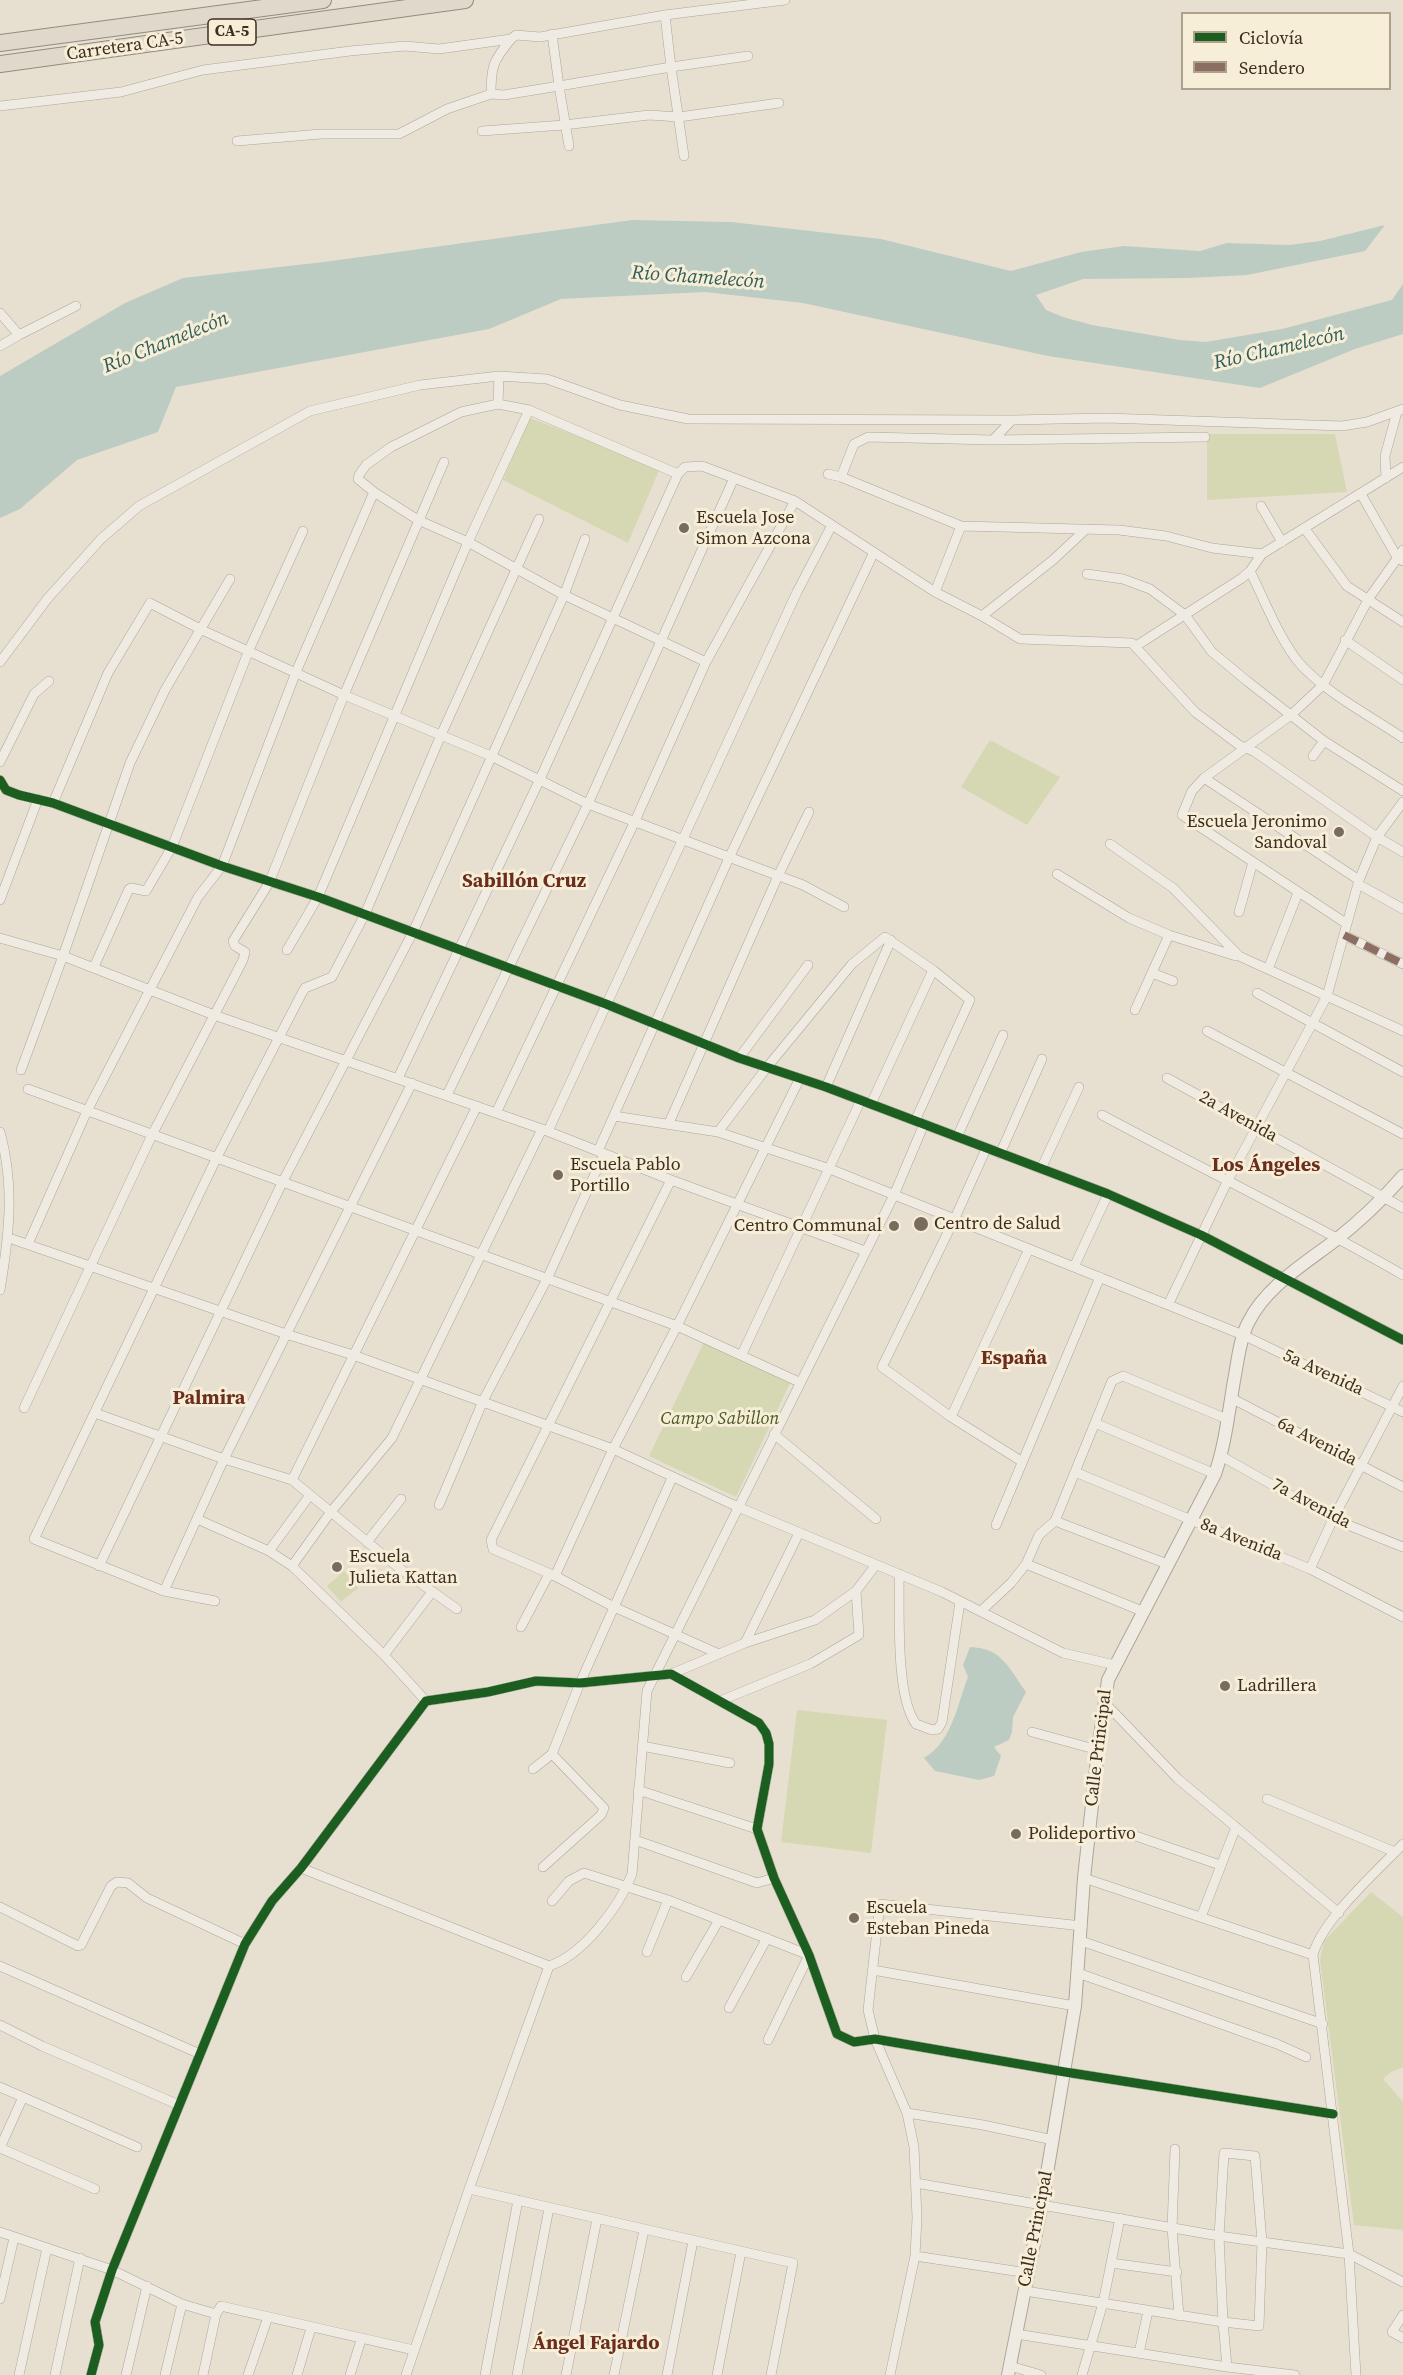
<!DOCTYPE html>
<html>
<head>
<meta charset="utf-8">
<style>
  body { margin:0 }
  #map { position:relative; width:1403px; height:2375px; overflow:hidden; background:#e7e0d1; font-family:"Source Serif 4",serif }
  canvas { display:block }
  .legend { position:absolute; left:1181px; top:12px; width:210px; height:78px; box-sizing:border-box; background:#f7eed8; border:2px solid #ada18e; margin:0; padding:8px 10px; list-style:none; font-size:18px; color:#3d2e20 }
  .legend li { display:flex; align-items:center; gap:12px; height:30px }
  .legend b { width:30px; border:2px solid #ada18e }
</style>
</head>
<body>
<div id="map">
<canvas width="1403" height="2375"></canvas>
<ul class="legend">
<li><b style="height:8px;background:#1b5e20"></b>Ciclovía</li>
<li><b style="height:8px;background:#8d6e63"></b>Sendero</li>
</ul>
</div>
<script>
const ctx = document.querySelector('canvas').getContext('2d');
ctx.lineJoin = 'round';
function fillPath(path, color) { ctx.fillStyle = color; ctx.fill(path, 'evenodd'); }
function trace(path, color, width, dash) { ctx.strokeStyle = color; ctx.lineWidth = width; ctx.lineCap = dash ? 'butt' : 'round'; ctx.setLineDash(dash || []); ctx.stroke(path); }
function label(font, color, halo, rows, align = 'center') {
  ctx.font = font + ' "Source Serif 4",serif'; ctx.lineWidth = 6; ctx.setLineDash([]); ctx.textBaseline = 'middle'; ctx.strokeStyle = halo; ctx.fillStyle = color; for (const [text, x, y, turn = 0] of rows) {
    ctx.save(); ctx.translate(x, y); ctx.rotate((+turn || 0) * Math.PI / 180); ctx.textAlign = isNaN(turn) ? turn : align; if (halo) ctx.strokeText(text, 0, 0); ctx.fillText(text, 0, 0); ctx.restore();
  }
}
const green = new Path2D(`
  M 530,418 L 660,468 L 628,543 L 503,480 Z
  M 1207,434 L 1335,434 L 1347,492 L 1207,500 Z
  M 990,740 L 1060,777 L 1027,825 L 961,787 Z
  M 704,1342 L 790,1383 L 736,1497 L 649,1456 Z
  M 344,1571 L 358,1588 L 341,1602 L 327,1586 Z
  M 797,1710 L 887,1720 L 871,1853 L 781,1842 Z
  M 1371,1892 L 1403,1917 L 1403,2067 L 1391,2072 L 1383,2079 L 1403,2102 L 1403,2230 L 1354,2225 L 1320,1960 L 1324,1941 Z`);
const water = new Path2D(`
  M 632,220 L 731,222 L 881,239 L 1011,271 L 1081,252 L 1124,246 L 1200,251 L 1227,243 L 1289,245 L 1320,241 L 1385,225 L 1365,251 L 1247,275 L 1189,278 L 1083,279 L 1036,295 L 1046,310 L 1063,317 L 1092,325 L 1180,340 L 1206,342 L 1282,329 L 1392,300 L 1403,284 L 1403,334 L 1355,349 L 1260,388 L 1048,356 L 803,303 L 705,292 L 561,299 L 489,329 L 176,387 L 158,432 L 77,460 L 20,509 L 0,518 L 0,376 L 125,303 L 183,278 L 324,262 Z
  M 970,1647 C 1002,1648 1009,1668 1026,1692 L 1013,1717 L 1012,1732 L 1009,1740 L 994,1747 L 1001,1756 L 994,1776 L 979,1780 L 935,1771 L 924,1758 C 952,1742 957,1705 968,1677 L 963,1665 Z`);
const minor = new Path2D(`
  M 552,34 L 559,86 L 671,67 L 665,15
  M 491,94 C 491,66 493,61 511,39
  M 0,106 L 121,92 L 203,70 L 350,51 L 405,46 L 439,49 L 511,39 L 516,35 L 540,37 L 665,15 L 785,0
  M 482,131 L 564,125 L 649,115 L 679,117 L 779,103
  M 237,141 L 321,134 L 399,134 L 447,109 L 491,94 L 504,95 L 559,86 L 569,146
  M 684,156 L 671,67 L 748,56
  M 0,313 L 19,335 L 0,346
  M 19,335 L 76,306
  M 498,404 L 499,376 L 547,379 L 620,405 L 688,419 L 1012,420
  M 993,440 L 1012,420 L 1106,418 L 1342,426 L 1367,422 L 1403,409
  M 678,474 L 529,410 L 498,404 L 461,412 L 391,447 L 366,465 L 359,475 L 358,479 L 374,492 L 418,520 L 468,542 L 564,595 L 706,662
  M 828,474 L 841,477 L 961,526 L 1119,530 L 1166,536 L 1212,548 L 1262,554
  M 841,477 L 854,444 L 868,437 L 993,440 L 1205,437
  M 1386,478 L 1385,456 L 1397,412
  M 1361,494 L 1397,557 L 1403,561
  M 1261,506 L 1282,542
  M 1305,529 L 1347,586 L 1403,622
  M 1250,571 C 1264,599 1281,643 1301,665 C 1329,695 1369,715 1403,738
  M 1087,574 L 1123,579 L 1150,589 L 1185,615 L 1212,652 L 1247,681 L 1324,741 L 1403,791
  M 935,592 L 961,526
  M 982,616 L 1053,560 L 1084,531
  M 1345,640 L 1403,680
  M 1136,646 L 1242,578 L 1250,571 L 1262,554 L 1403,467
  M 0,662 L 48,598 L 101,539 L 139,506 L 310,411 L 420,385 L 499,376
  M 1313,756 L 1324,741
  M 0,762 L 34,694 L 49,681
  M 1204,778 L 1359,880
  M 0,780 L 6,790 L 19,795 L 53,803 L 222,866 L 318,897 L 606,1004 L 739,1058 L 826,1087 L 1108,1194 L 1201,1235 L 1403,1340
  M 53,803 L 108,673 L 150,603 L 202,630 L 344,695 L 491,756 L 588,804 L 803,885 L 844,907
  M 1110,844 L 1173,888 L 1239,956 L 1403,1031
  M 1057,874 L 1129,918 L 1169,935 L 1236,956
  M 1358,884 L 1403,909
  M 0,900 L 38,799
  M 1239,912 L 1253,862
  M 1347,924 L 1182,815 L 1192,791 L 1204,778 L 1291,715 L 1323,685 L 1369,598 L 1403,550
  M 1344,935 L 1403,964
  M 0,938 L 63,956 L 214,1015 L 542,1129 L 671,1180 L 865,1251
  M 287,950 L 318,897 L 468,542 L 529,410
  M 94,967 L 129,889 L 131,888 L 146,891 L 172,847 L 249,650 L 303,531
  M 1268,969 L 1298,893
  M 1152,973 L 1173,981
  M 1257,993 L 1403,1072
  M 1135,1010 L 1169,935
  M 1207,1031 L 1403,1134
  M 739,1058 L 808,965
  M 21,1070 L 63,956 L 130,763 L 165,690 L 230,579
  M 398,1078 L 540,779 L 678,474 L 685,467 L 702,466 L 795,501 L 935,592 L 982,616 L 1020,639 L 1132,643 L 1195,712 L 1239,745 L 1255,752 L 1377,837 L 1403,852
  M 1167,1078 L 1403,1208
  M 826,1087 L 891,940
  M 28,1089 L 677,1326 L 799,1382
  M 447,1095 L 588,804 L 734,478
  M 871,1104 L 933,970
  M 496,1113 L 635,821 L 706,662 L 795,501
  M 1102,1115 C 1202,1169 1305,1218 1403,1275
  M 614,1116 L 718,1132 L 830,1169 L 1243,1335 L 1403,1412
  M 669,1123 L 778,876 L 809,812
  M 548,1131 L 797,592 L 832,525
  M 0,1132 C 15,1186 9,1236 0,1290
  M 718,1132 L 768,1066 L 852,964 L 885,937 L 933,970 L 970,1000 L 915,1121
  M 957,1137 L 1003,1035
  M 986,1149 L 955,1218 L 882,1367 L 951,1417 L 1021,1461
  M 598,1151 L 729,858 L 874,552
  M 1000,1154 L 1042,1059
  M 1041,1169 L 1079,1087
  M 671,1180 L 491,1540 L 493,1549 L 555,1576 L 613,1449 L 677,1326 L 800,1078
  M 9,1238 L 286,1334 L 353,1355 L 613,1449 L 738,1507 L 942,1592 L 1063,1653 L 1115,1665
  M 28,1244 L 87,1111 L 198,897 L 222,866 L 296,672 L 374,492
  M 1074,1267 L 1108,1194
  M 1168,1305 L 1227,1182 L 1327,996 L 1359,880 L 1377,837 L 1403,802
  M 742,1354 L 861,1100
  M 1231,1398 L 1403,1487
  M 24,1408 L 152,1135 L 243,960 L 245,952 L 235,946 L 233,941 L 269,883 L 344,695 L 444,462
  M 95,1413 L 224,1459 L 292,1480 L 399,1568 L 457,1609
  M 951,1417 L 1029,1249
  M 1095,1423 L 1215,1474
  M 774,1434 L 876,1519
  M 1221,1456 L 1333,1519 L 1403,1547
  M 1075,1472 L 1310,1569 L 1403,1617
  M 292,1480 L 477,1106
  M 439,1505 L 483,1401 L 547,1279 L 604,1154
  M 197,1519 L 269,1551 L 292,1566 L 384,1655 L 426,1701
  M 1055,1521 L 1167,1564
  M 996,1525 L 1100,1277
  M 367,1542 L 401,1499
  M 269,1551 L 310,1495
  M 1026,1564 L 1142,1611
  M 99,1566 L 282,1183 L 413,932 L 564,595 L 585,539
  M 292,1566 L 330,1513 L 392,1438 L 542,1129
  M 1310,1569 L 1333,1519 L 1403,1386
  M 899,1574 C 900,1610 895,1696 916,1724 L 932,1730 L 938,1729 L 942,1722 L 960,1602
  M 555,1576 L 614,1607 L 719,1654
  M 164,1591 L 224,1459 L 412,1083
  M 215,1601 L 164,1591 L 34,1539 L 216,1159 L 302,993 L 305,988 L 332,977 L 365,914 L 441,735 L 539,519
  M 981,1611 L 1011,1583 L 1026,1564 L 1039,1535 L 1055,1521 L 1112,1381 L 1123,1376 L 1227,1419
  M 521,1627 L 549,1574
  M 745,1643 L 799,1533
  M 384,1655 L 432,1592
  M 671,1674 L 745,1643 L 815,1620 L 856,1591
  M 720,1701 L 810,1664 L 859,1635 L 856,1591 L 875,1566
  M 1105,1703 L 1178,1779 L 1339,1913
  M 1032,1732 L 1098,1750
  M 642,1746 L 730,1763
  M 533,1769 L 552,1754 L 580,1683 L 672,1478
  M 638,1790 L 757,1829
  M 1267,1799 L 1395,1852
  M 1127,1833 L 1220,1865
  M 635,1840 L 757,1883 L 774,1878
  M 543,1867 L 601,1815 L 604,1808 L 552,1754
  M 301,1868 L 549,1966 C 583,1955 619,1907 632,1874 L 647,1691 L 894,1195 L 924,1124
  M 1084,1878 L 1313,1955
  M 552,1901 L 569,1881 L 584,1873 L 668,1900 L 809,1955 L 768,2040
  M 0,1907 L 78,1946 L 81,1945 L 111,1886 L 117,1882 L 128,1883 L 147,1898 L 245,1944
  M 1201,1917 L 1236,1827
  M 1081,1941 L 1323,2024
  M 647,1952 L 668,1900
  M 0,1966 L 200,2054
  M 873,1970 L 1075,2006
  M 1078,1973 L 1277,2044 L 1306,2057
  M 686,1977 L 719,1920
  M 729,2008 L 767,1938
  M 0,2025 L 42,2046 L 179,2105
  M 0,2087 L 137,2147
  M 907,2113 L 983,2125 L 1053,2140
  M 0,2148 L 95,2189
  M 0,2148 L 23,2097
  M 1175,2149 L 1172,2228 L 1179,2316
  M 916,2183 L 1219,2236 L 1349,2254 L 1403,2282
  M 469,2189 L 793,2263 L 771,2375
  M 0,2232 L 112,2270 L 182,2304 L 216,2314
  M 915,2256 L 1028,2273
  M 1111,2263 L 1177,2272
  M 1025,2291 L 1223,2322 L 1259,2326 L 1262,2242 L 1255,2156 L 1224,2153 L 1219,2236 L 1223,2322 L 1227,2367
  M 0,2299 L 14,2238
  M 1403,2315 L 1392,2332 L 1403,2338
  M 1016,2334 L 1227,2367 L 1295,2375
  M 1139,2353 L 1148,2311
  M 1010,2366 L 1041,2375
  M 19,2375 L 47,2248
  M 55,2375 L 80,2258
  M 91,2375 L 99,2345 L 95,2322 L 112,2270 L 245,1944 L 272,1901 L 301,1868 L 426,1701 L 488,1692 L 536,1681 L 580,1683 L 671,1674 L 759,1723 L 766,1733 L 769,1744 L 769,1764 L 757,1829 L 774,1878 L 809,1955 L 837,2034 L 854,2042 L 875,2039 L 1065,2072 L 1333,2114
  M 126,2375 L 147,2286
  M 165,2375 L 182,2304
  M 203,2375 L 216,2314 L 221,2306 L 414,2350
  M 248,2375 L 268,2317
  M 297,2375 L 311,2328
  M 350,2375 L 361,2340
  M 406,2375 L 469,2189 L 549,1966
  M 485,2375 L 518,2200
  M 517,2375 L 549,2208
  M 566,2375 L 597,2219
  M 614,2375 L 644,2230
  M 667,2375 L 693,2241
  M 717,2375 L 741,2252
  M 890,2375 L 915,2256 L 917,2218 L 914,2147 L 907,2113 L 875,2039 L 868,2010 L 880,1904 L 1082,1926
  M 1082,2375 L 1103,2303 L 1120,2218
  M 1356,2375 L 1349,2254 L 1313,1955 C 1321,1921 1378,1870 1403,1844`);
const tertiary = new Path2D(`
  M 1008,2375 L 1042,2203 L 1075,2006 L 1084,1878 L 1098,1750 L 1108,1680 L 1215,1474 C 1226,1442 1229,1408 1235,1375 C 1238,1358 1240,1339 1248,1323 C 1266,1286 1306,1263 1337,1239 C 1361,1220 1383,1199 1403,1176`);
const trunk = new Path2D(`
  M 0,43 L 323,0
  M 0,64 L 465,0`);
const quiet = new Path2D(`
  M 1344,935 L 1403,964`);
const cycleway = new Path2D(`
  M 0,780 L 6,790 L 19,795 L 53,803 L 222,866 L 318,897 L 606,1004 L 739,1058 L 826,1087 L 1108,1194 L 1201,1235 L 1403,1340
  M 91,2375 L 99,2345 L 95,2322 L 112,2270 L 245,1944 L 272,1901 L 301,1868 L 426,1701 L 488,1692 L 536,1681 L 580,1683 L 671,1674 L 759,1723 L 766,1733 L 769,1744 L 769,1764 L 757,1829 L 774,1878 L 809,1955 L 837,2034 L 854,2042 L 875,2039 L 1065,2072 L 1333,2114`);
const markers = [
  [684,528,6,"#786c5e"],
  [1339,832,6,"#786c5e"],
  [558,1175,6,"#786c5e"],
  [921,1224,8,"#786c5e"],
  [894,1226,6,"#786c5e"],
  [337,1567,6,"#786c5e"],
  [1225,1686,6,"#786c5e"],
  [1016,1834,6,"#786c5e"],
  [854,1918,6,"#786c5e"]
];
const shields = [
  [232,32,48]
];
const shieldNames = [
  ["CA-5",232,32]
];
const streetNames = [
  ["Carretera CA-5",125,47,-8],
  ["2a Avenida",1238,1117,29],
  ["5a Avenida",1323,1373,25],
  ["6a Avenida",1317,1442,27],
  ["7a Avenida",1311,1504,28],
  ["8a Avenida",1241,1540,22],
  ["Calle Principal",1099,1748,-83],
  ["Calle Principal",1036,2229,-79]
];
const poiNames = [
  ["Escuela Jose",696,518],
  ["Simon Azcona",696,539],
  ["Escuela Jeronimo",1327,822,"right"],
  ["Sandoval",1327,843,"right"],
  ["Escuela Pablo",570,1165],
  ["Portillo",570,1186],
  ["Centro de Salud",934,1224],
  ["Centro Communal",882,1226,"right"],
  ["Escuela",349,1557],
  ["Julieta Kattan",349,1578],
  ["Ladrillera",1237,1686],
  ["Polideportivo",1028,1834],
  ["Escuela",866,1908],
  ["Esteban Pineda",866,1929]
];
const parkNames = [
  ["Campo Sabillon",720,1419]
];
const waterNames = [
  ["Río Chamelecón",698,278,4],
  ["Río Chamelecón",166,343,-22],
  ["Río Chamelecón",1279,349,-13]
];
const neighbourhoodNames = [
  ["Sabillón Cruz",524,882],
  ["Los Ángeles",1266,1166],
  ["España",1014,1359],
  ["Palmira",209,1399],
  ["Ángel Fajardo",596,2344]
];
fillPath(green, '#d6d7b3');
fillPath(water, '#bcccc2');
trace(minor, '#ada599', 10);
trace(tertiary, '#ada599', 14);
trace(trunk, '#928b80', 18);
trace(minor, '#efebe3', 9);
trace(tertiary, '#efebe3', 12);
trace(trunk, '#e0d9cb', 16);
trace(quiet, '#8d6e63', 8, [15, 8]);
trace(cycleway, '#1b5e20', 9);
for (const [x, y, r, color] of markers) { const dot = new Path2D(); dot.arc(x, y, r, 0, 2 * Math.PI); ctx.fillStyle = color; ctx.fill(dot); trace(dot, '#f7eed8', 2); }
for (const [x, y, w] of shields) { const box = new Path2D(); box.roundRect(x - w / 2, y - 13, w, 26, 4.5); ctx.fillStyle = '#f7eed8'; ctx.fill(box); trace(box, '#3d2e20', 1.5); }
label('bold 16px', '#3d2e20', null, shieldNames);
label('18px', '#3d2e20', '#f7eed8', streetNames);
label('18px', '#3d2e20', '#f7eed8', poiNames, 'left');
label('italic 18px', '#4d5a26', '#f7eed8', parkNames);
label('italic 20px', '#2f5d5a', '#f7eed8', waterNames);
label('bold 20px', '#6b2e1e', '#f7eed8', neighbourhoodNames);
</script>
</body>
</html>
